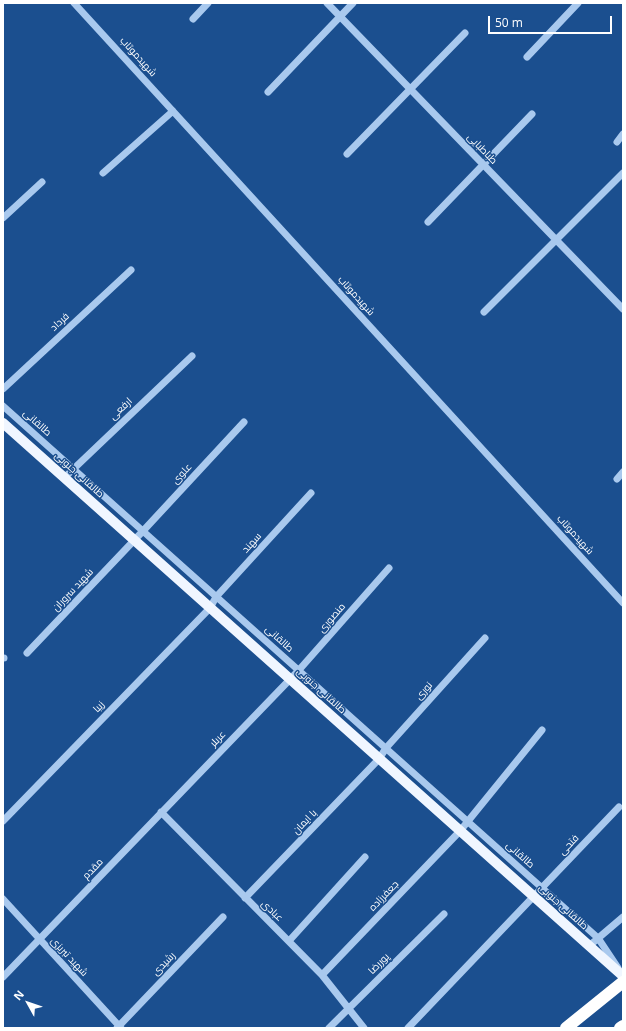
<!DOCTYPE html>
<html>
<head>
<meta charset="utf-8">
<style>
  body { margin:0 }
  #map { position:relative; width:626px; height:1031px; overflow:hidden; background:#1b4f8f; font-family:"Open Sans",sans-serif }
  canvas { display:block }
  .frame { position:absolute; inset:0; border:4px solid #fff; pointer-events:none }
  .north { position:absolute; left:8px; top:983px; width:40px; height:40px; -webkit-text-stroke:3px #1b4f8f; paint-order:stroke; rotate:310deg; font-size:11px; font-weight:700; line-height:16px; text-align:center; color:#fff }
  .north::after { content:''; display:block; margin:auto; width:14px; height:18px; background:#fff; clip-path:polygon(50% 0,100% 100%,50% 72%,0 100%) }
  .scale { position:absolute; left:488px; top:16px; width:124px; height:18px; box-sizing:border-box; border:2px solid #fff; border-top:0; padding-left:5px; font-size:12px; line-height:14px; white-space:nowrap; color:#fff; -webkit-text-stroke:3px #1b4f8f; paint-order:stroke }
</style>
</head>
<body>
<div id="map">
<canvas width="626" height="1031"></canvas>
<div class="frame"></div>
<div class="north">N</div>
<div class="scale">50 m</div>
</div>
<script>
const ctx = document.querySelector('canvas').getContext('2d');
ctx.lineJoin = 'round';
function trace(path, color, width, dash) { ctx.strokeStyle = color; ctx.lineWidth = width; ctx.lineCap = dash ? 'butt' : 'round'; ctx.setLineDash(dash || []); ctx.stroke(path); }
function label(font, color, halo, rows, align = 'center') {
  ctx.font = font + ' "Open Sans",Cairo,sans-serif'; ctx.lineWidth = 3; ctx.setLineDash([]); ctx.textBaseline = 'middle'; ctx.strokeStyle = halo; ctx.fillStyle = color; for (const [text, x, y, turn = 0] of rows) {
    ctx.save(); ctx.translate(x, y); ctx.rotate((+turn || 0) * Math.PI / 180); ctx.textAlign = isNaN(turn) ? turn : align; if (halo) ctx.strokeText(text, 0, 0); ctx.fillText(text, 0, 0); ctx.restore();
  }
}
const minor = new Path2D(`
  M 74,3 L 623,603
  M 327,3 L 623,309
  M 193,19 L 208,3
  M 527,57 L 578,3
  M 268,92 L 353,3
  M 617,142 L 623,134
  M 347,154 L 465,33
  M 103,173 L 173,111
  M 3,218 L 42,182
  M 428,222 L 532,114
  M 484,312 L 623,173
  M 3,389 L 131,270
  M 3,406 L 598,938 L 618,968
  M 64,478 L 192,356
  M 617,479 L 623,472
  M 27,653 L 143,531 L 244,422
  M 3,658 L 4,658
  M 161,812 L 322,975 L 364,1028
  M 3,821 L 210,608 L 216,597 L 311,493
  M 245,898 L 379,759 L 386,748 L 485,638
  M 3,899 L 121,1028
  M 289,941 L 365,857
  M 589,946 L 623,917
  M 322,975 L 460,831 L 542,730
  M 3,977 L 299,670 L 389,568
  M 117,1028 L 223,917
  M 329,1028 L 444,914
  M 408,1028 L 619,807`);
const major = new Path2D(`
  M 3,423 L 623,976`);
const highway = new Path2D(`
  M 566,1028 L 623,982
  M 620,1028 L 623,1026`);
const streetNames = [
  ["شهیدموتاب",138,57,48],
  ["طباطبایی",482,149,46],
  ["شهیدموتاب",356,296,48],
  ["فرداد",60,322,-43],
  ["ارفعی",121,409,-43],
  ["طالقانی",37,423,42],
  ["علوی",182,474,-47],
  ["طالقانی جنوبی",79,475,42],
  ["شهیدموتاب",575,535,48],
  ["سهند",252,543,-48],
  ["شهید سروران",73,590,-47],
  ["منصوری",332,618,-49],
  ["طالقانی",279,639,42],
  ["طالقانی جنوبی",321,691,42],
  ["نوری",424,691,-48],
  ["زیبا",99,707,-46],
  ["عربلر",218,739,-46],
  ["با ایمان",305,822,-46],
  ["فتحی",569,845,-46],
  ["طالقانی",520,855,42],
  ["مقدم",93,869,-46],
  ["جعفرزاده",384,896,-46],
  ["طالقانی جنوبی",563,907,42],
  ["عبادی",272,911,44],
  ["شهید تبریزی",69,957,47],
  ["رشیدی",164,964,-46],
  ["پوررضا",379,964,-45]
];
trace(minor, '#a9c9ee', 7);
trace(major, '#f0f6ff', 10);
trace(highway, '#fff', 12);
label('10px', '#fff', '#1b4f8f', streetNames);
</script>
</body>
</html>
